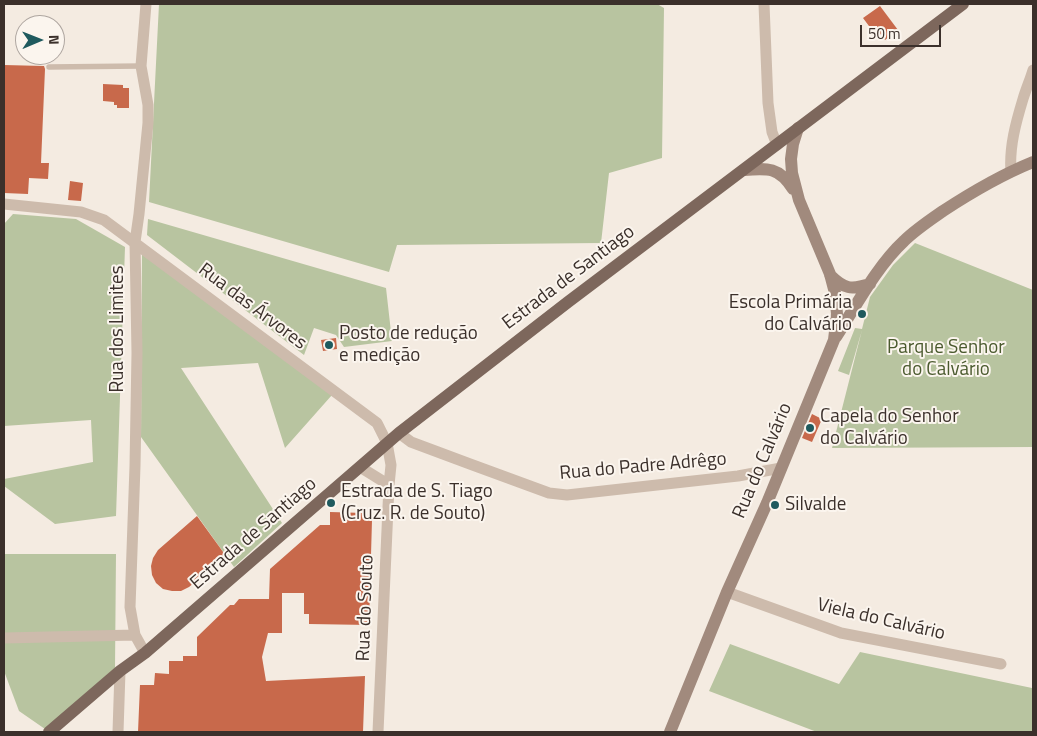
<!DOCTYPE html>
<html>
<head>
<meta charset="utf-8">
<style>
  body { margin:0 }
  #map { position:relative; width:1037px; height:736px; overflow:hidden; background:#f4ebe1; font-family:"Titillium Web",sans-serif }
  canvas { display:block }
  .frame { position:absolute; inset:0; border:5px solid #3b302b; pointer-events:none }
  .north { position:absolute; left:15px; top:15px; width:50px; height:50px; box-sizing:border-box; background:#fbf5ee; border:1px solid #aea6a0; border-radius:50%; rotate:89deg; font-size:14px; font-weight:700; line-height:20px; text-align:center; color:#3b302b }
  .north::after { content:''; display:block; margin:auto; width:18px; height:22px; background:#1f5a5e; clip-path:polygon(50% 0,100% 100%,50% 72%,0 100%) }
  .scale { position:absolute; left:860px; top:25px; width:81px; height:22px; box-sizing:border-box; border:2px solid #3b302b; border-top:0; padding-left:6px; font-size:15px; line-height:18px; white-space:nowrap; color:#3b302b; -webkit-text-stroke:4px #fbf5ee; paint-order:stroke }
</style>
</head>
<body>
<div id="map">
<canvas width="1037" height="736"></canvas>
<div class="frame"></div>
<div class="north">N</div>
<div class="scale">50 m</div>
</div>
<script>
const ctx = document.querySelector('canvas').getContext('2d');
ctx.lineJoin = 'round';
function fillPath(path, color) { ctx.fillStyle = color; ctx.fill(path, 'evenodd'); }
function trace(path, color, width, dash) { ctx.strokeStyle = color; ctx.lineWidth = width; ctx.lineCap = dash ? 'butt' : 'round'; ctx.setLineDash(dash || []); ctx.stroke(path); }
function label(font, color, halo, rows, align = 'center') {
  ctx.font = font + ' "Titillium Web",sans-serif'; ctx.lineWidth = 4; ctx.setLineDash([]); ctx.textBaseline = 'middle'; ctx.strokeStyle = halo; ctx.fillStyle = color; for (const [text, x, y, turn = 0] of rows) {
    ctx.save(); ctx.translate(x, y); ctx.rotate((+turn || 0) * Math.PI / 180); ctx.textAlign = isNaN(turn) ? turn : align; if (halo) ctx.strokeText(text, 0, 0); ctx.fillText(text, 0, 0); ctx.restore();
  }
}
const green = new Path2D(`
  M 159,4 L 657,4 L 664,8 L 662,158 L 609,173 L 601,243 L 397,245 L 389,272 L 149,202 Z
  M 13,214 L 76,219 L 125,247 L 116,516 L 55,524 L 4,486 L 4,479 L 93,462 L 91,420 L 4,426 L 4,224 Z
  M 148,219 L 386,288 L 392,341 L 344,347 L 336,335 L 314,328 L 304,355 L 147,235 Z
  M 915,243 L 1033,290 L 1033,447 L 832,448 L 862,330 L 849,375 L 838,371 L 855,328 L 862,329 L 870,297 L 893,265 Z
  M 142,253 L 332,395 L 285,448 L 258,363 L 181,368 L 282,523 L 234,567 L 141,437 Z
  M 4,554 L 116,554 L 115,668 L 45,729 L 19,711 L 4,671 Z
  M 730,644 L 839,684 L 860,652 L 1032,688 L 1033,684 L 1033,732 L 817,732 L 709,691 Z`);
const building = new Path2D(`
  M 880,6 L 898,30 L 885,40 L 875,27 L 872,30 L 863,18 Z
  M 4,65 L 44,66 L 45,69 L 41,163 L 49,163 L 48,179 L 29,178 L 28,194 L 4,193 Z
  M 103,84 L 123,85 L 123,88 L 129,88 L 129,108 L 117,108 L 117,105 L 114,105 L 114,102 L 103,101 Z
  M 70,181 L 83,183 L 81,201 L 68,200 Z
  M 336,338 L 337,349 L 323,351 L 321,340 Z
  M 812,414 L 822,419 L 812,442 L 802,438 Z
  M 330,512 L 365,513 L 365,520 L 372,520 L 369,625 L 309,624 L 309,614 L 304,614 L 304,593 L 282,593 L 282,633 L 268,633 L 262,657 L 266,681 L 365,676 L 363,732 L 138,732 L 140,685 L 154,685 L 155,673 L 169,674 L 169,661 L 183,661 L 183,656 L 197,656 L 197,637 L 230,605 L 234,605 L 239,599 L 269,599 L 270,569 L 320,525 L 330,525 Z
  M 197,516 L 226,556 L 189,587 L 181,591 L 172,591 L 163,589 L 156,583 L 152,575 L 151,566 L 153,558 L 158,550 Z`);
const lane = new Path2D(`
  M 49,67 L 141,66`);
const street = new Path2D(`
  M 764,4 L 768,103 L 772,132 L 777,145
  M 1011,172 C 1009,147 1016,122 1023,99 C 1026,89 1030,80 1033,70
  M 4,204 L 81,212 L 104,220 L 377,423 L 387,443 L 391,465 L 389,485 L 378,732
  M 399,433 L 411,442 L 470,464 L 549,493 L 567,495 L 738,476 L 781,468
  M 360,467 L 389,485
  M 727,592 L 841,633 L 1001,664
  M 4,638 L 135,635
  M 145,653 L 135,635 L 130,607 L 135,466 L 137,353 L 135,242 L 139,214 L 148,123 L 148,105 L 141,66 L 146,4
  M 118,732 L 120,671`);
const secondary = new Path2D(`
  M 744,170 C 768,168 779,167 793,189
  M 830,275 C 844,289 851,290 870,284
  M 836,337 C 856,306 877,266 904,241 C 915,230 930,220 943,211 C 972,192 1001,175 1033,162
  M 670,732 L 727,592 L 767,503 L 834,340 L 837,314 L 835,293 L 830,274 L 799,200 L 792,173 L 791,159 L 793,144 L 798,128`);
const primary = new Path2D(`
  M 49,732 L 120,671 L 145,653 L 399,433 L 568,302 L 963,4`);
const markers = [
  [862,314,5,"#1f5a5e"],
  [329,345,5,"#1f5a5e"],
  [810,428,5,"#1f5a5e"],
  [331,503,5,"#1f5a5e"],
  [775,505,5,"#1f5a5e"]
];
const streetNames = [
  ["Estrada de Santiago",569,278,-37],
  ["Rua das Árvores",252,307,37],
  ["Rua dos Limites",118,329,-90],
  ["Rua do Calvário",763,461,-67],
  ["Rua do Padre Adrêgo",643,467,-5],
  ["Estrada de Santiago",254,534,-41],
  ["Rua do Souto",366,608,-88],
  ["Viela do Calvário",881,620,13]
];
const poiNames = [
  ["Escola Primária",852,303,"right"],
  ["do Calvário",852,325,"right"],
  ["Posto de redução",339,334],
  ["e medição",339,356],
  ["Capela do Senhor",820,417],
  ["do Calvário",820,439],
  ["Estrada de S. Tiago",341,492],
  ["(Cruz. R. de Souto)",341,514],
  ["Silvalde",785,505]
];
const parkNames = [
  ["Parque Senhor",946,348],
  ["do Calvário",946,370]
];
fillPath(green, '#b8c4a0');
fillPath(building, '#c8694b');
trace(lane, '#cdbbac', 5.5);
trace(street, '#cdbbac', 11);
trace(secondary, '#a18a7d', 12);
trace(primary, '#7d675c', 12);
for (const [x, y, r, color] of markers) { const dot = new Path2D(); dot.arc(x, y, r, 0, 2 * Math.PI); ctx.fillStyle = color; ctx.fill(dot); trace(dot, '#fbf5ee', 2); }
label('19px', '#3b302b', '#fbf5ee', streetNames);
label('19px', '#3b302b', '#fbf5ee', poiNames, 'left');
label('19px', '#4a5a2e', '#fbf5ee', parkNames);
</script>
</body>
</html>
